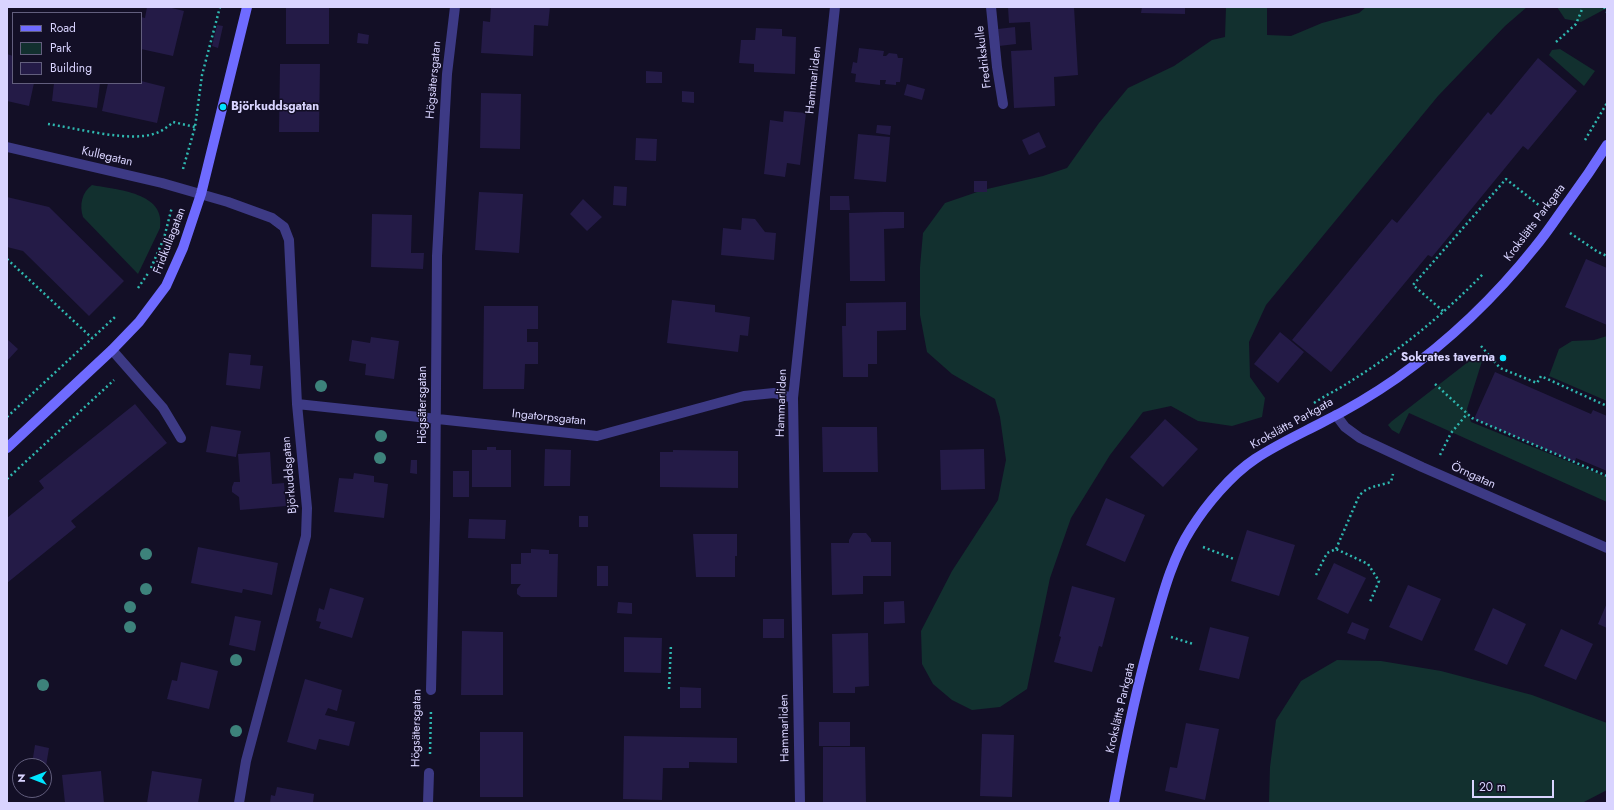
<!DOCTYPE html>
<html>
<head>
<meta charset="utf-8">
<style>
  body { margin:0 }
  #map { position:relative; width:1614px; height:810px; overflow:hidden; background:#130f26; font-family:Jost,sans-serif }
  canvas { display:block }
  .frame { position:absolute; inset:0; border:8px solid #d9d4ff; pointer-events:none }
  .legend { position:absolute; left:12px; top:12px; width:130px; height:72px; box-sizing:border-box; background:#130f26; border:1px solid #625e7d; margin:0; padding:5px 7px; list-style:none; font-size:12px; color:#d9d4ff }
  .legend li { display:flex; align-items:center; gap:8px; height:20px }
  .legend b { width:20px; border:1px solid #625e7d }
  .north { position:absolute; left:12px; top:758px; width:40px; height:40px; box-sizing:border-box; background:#130f26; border:1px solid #625e7d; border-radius:50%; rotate:270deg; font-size:11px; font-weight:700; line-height:16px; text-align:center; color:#d9d4ff }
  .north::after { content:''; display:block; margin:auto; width:14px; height:18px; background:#00e5ff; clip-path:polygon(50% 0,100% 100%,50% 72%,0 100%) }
  .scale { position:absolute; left:1472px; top:780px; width:82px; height:18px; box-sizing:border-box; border:2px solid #d9d4ff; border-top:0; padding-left:5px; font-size:12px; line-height:14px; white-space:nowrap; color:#d9d4ff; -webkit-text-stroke:3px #130f26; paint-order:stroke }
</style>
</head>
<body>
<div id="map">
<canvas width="1614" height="810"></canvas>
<div class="frame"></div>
<ul class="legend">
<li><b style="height:5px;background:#6f6bff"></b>Road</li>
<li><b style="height:11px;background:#12302f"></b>Park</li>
<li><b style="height:11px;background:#241b47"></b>Building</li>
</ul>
<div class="north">N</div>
<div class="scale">20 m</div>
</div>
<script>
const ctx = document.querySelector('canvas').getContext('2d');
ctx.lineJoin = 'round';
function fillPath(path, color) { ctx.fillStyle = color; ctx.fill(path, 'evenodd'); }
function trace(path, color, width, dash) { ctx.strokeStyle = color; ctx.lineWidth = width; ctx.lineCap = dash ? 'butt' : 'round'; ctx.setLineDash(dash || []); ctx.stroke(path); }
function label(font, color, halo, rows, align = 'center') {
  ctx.font = font + ' Jost,sans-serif'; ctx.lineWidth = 3; ctx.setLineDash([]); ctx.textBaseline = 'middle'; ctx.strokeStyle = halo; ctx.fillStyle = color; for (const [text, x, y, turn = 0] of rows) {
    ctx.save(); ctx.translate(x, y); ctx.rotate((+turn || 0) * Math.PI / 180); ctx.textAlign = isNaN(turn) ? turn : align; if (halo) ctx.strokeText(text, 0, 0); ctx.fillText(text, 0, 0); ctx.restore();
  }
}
const green = new Path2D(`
  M 1226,7 L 1267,7 L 1267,35 L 1291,36 L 1322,23 L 1359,13 L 1366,7 L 1527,7 L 1505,26 L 1438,96 L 1266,305 L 1249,342 L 1250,377 L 1265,398 L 1262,417 L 1232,426 L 1198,421 L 1171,406 L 1143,412 L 1110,455 L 1071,518 L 1050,578 L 1027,689 L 1000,707 L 972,710 L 952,700 L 933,684 L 922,664 L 921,631 L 952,571 L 998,500 L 1006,460 L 1000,417 L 995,399 L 952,374 L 927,352 L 920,315 L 920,267 L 923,233 L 945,203 L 983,190 L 1043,176 L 1067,168 L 1099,123 L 1128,88 L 1174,66 L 1212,40 L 1225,37 Z
  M 1557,7 L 1607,7 L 1607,8 L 1581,22 L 1565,19 Z
  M 1560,49 L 1595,71 L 1584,86 L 1549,55 L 1552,50 Z
  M 92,185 C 117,190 166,192 160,228 L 138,274 L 83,217 C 79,205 82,192 92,185 Z
  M 1607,336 L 1607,401 L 1549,376 L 1559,349 L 1572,341 L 1594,340 Z
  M 1483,358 L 1467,409 L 1471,422 L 1607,477 L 1607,502 L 1409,413 L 1399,434 L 1392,430 L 1388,425 L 1392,421 L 1468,362 Z
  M 1337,660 L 1381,661 L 1441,671 L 1532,695 L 1607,723 L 1607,790 L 1582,803 L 1269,803 L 1270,767 L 1276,720 L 1301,681 Z`);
const building = new Path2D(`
  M 147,7 L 168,7 L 184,11 L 173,56 L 141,49 L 141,17 L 145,18 Z
  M 491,7 L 550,7 L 548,26 L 534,25 L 533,56 L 481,53 L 483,21 L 490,22 Z
  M 1008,7 L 1074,7 L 1078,75 L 1054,77 L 1055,106 L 1014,108 L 1011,51 L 1032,50 L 1030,22 L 1009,23 Z
  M 1142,7 L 1185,7 L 1185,14 L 1141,13 Z
  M 286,8 L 329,8 L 329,44 L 286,44 Z
  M 217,25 L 223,26 L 218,48 L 212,46 Z
  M 1015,27 L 1016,44 L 999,46 L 998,29 Z
  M 756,28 L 782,29 L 782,36 L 796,37 L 795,74 L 754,72 L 754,64 L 739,63 L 741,40 L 755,40 Z
  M 358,33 L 369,35 L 368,44 L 357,43 Z
  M 859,48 L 884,51 L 883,56 L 886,56 L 889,53 L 897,54 L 898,58 L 903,58 L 900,82 L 896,82 L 896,85 L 885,84 L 886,80 L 880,80 L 880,85 L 855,82 L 856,74 L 851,73 L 853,62 L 857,63 Z
  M 7,54 L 13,56 L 13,83 L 34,83 L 29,106 L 7,101 Z
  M 1538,58 L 1577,91 L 1528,150 L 1523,146 L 1432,257 L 1428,255 L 1331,372 L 1292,340 L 1392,219 L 1397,223 L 1488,112 L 1491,115 Z
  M 280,64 L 320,64 L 319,132 L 279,132 Z
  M 646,71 L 662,72 L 662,83 L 646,83 Z
  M 141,81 L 165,87 L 157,123 L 102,111 L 108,83 L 141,83 Z
  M 54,83 L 100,83 L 97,108 L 52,101 Z
  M 907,84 L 925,89 L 922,100 L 904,95 Z
  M 682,91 L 694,92 L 694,103 L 682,102 Z
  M 481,93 L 521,94 L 520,149 L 480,148 Z
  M 784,111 L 806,113 L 800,165 L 787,163 L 785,177 L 764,174 L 770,120 L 783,122 Z
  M 877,125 L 891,126 L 890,135 L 876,133 Z
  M 1039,132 L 1046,147 L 1029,155 L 1022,140 Z
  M 858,134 L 890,137 L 886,182 L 854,179 Z
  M 636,138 L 657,139 L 656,161 L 635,160 Z
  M 974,181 L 987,181 L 987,192 L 974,192 Z
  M 614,186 L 627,187 L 626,206 L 613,205 Z
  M 479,192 L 523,194 L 519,253 L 475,250 Z
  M 830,196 L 849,196 L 850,210 L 830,210 Z
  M 7,197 L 49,207 L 124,281 L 89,316 L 23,251 L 7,247 Z
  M 583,199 L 602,217 L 587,231 L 570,214 Z
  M 883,212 L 904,212 L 904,228 L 884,229 L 885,281 L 850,281 L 849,213 Z
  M 372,214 L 412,215 L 411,253 L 424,253 L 423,269 L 371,267 Z
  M 742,218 L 755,219 L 765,232 L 776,233 L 774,260 L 721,255 L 723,228 L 741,230 Z
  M 1586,259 L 1607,268 L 1607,325 L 1565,307 Z
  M 672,300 L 715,305 L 715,312 L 750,317 L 748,336 L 740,335 L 738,352 L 667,343 Z
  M 906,302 L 906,330 L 877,331 L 877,364 L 868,364 L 868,377 L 843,377 L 842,326 L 846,326 L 846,303 Z
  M 484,306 L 538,306 L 538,329 L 527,329 L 527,342 L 538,342 L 538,364 L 525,364 L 524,389 L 483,389 Z
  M 1280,332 L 1304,352 L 1278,383 L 1254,364 Z
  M 371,337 L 399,341 L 394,379 L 365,375 L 366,364 L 349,361 L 352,340 L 370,343 Z
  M 7,339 L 18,349 L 7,361 Z
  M 229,353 L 251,355 L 250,365 L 263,366 L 260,389 L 226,385 Z
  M 1495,372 L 1591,414 L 1593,410 L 1607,416 L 1607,471 L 1576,458 L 1575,462 L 1474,419 Z
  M 135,404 L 167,443 L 71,521 L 76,527 L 7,583 L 7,518 L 44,488 L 39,481 Z
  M 1165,419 L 1198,449 L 1163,487 L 1130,457 Z
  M 211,426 L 241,431 L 236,457 L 206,452 Z
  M 822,427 L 877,427 L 878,472 L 823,472 Z
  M 487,447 L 496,447 L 496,450 L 511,450 L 511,487 L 472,487 L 472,450 L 487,450 Z
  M 545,449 L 571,450 L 570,486 L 544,486 Z
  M 984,449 L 985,489 L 941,490 L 940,450 Z
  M 673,450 L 738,451 L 738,488 L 660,487 L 660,452 L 673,452 Z
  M 270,452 L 272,484 L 284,483 L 286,506 L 240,510 L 239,497 L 232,492 L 232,487 L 234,482 L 240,482 L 238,454 Z
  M 411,460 L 417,460 L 417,474 L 410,473 Z
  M 453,471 L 469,471 L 469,497 L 453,497 Z
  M 354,473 L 374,476 L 374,482 L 388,484 L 384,518 L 334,512 L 339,478 L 353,479 Z
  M 1106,498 L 1145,515 L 1125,562 L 1086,545 Z
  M 579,516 L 588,516 L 588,527 L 579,527 Z
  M 469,519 L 506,520 L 505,539 L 468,538 Z
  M 1247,530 L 1295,545 L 1279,596 L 1231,581 Z
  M 853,533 L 866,533 L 871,539 L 871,542 L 891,542 L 891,576 L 863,576 L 863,594 L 832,595 L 831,543 L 849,543 L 849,540 Z
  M 693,534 L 737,534 L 737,556 L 735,556 L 735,577 L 696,577 Z
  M 198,547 L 278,563 L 272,595 L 243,589 L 242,593 L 191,583 Z
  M 531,549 L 549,550 L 549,554 L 558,554 L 557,597 L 521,597 L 517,594 L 517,589 L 521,584 L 511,584 L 511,564 L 521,564 L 521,553 L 531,553 Z
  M 1334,563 L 1366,578 L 1348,614 L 1317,599 Z
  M 597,566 L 608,566 L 608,586 L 597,586 Z
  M 1408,585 L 1441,599 L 1422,641 L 1389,627 Z
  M 1072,586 L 1115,598 L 1102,647 L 1099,646 L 1092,672 L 1054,662 L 1061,637 L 1059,636 Z
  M 330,588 L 364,598 L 352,638 L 319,628 L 321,622 L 316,621 L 319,608 L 324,610 Z
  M 904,601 L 905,623 L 884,624 L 884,602 Z
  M 618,602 L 632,603 L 632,614 L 617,613 Z
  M 1607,603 L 1607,628 L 1598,624 Z
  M 1493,608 L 1526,624 L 1507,665 L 1474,650 Z
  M 235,616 L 261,621 L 255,651 L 229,645 Z
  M 763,619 L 784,619 L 784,638 L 763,638 Z
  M 1352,622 L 1369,629 L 1365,640 L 1347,633 Z
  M 1210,627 L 1249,637 L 1239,679 L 1199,670 Z
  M 1561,629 L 1593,644 L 1576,680 L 1544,666 Z
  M 462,631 L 503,632 L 503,695 L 461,695 Z
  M 868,633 L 869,686 L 855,687 L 855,693 L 833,693 L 832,634 Z
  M 624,637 L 662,638 L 661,673 L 624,672 Z
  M 181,662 L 218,671 L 209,709 L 167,699 L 172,680 L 177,681 Z
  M 305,679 L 342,690 L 337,711 L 328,708 L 325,715 L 355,722 L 349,746 L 319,739 L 316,750 L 287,742 Z
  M 680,687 L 701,688 L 701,708 L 680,708 Z
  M 819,722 L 850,722 L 850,746 L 819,746 Z
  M 1186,723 L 1219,729 L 1205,800 L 1165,791 L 1170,767 L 1177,768 Z
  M 480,732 L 523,732 L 523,797 L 480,797 Z
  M 982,734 L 1014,735 L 1012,797 L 980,796 Z
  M 624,736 L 737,738 L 737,763 L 689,762 L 689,768 L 663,768 L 662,800 L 623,799 Z
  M 35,745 L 49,748 L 46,766 L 32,764 Z
  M 823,747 L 865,747 L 866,803 L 823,803 Z
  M 101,771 L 104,803 L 65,803 L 62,775 Z
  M 152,771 L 202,779 L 198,803 L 147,803 Z
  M 277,787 L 314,794 L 313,803 L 270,803 L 271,795 L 275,796 Z`);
const path = new Path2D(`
  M 1604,7 L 1607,12
  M 1556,42 L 1576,24 L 1583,7
  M 48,124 C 75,128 117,139 143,136 C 155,135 165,130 173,122 L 195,127
  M 1585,140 L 1607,103
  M 183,169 L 195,127 L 202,75 L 220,7
  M 1570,233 L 1598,252 L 1607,256
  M 7,259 L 92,338
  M 151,268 L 164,238 L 172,207
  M 138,288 L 149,272
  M 1443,311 L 1413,285 L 1506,179 L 1540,206
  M 1481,346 L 1500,368 L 1537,383 L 1541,376 L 1543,377 L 1607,406
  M 1435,384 L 1472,418 L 1607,476
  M 1314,403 C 1326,395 1339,389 1351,381 C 1399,351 1444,314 1484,273
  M 7,417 L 115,317
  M 1440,455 L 1451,433 L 1467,414
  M 7,479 L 114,380
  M 1203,547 L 1234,559
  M 1336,549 L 1359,496 C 1367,486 1379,486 1391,482 L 1393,474
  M 1316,575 L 1327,553 L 1336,549 L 1368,564 L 1379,581 L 1370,602
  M 1171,637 L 1193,644
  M 669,689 L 671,644
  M 430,754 L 431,709`);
const lane = new Path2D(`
  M 991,7 L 997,67 L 1003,104
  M 112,350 L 163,408 L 181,438`);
const street = new Path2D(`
  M 7,147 L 162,183 L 228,202 L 272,218 L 284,227 L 289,240 L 297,404 L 307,508 L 306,536 L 246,761 L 239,803
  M 297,404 L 597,436 L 744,396 L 774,393 L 793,398
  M 1336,415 L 1345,427 L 1360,438 L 1422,467 L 1607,548
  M 431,690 L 435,518 L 437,256 L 447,74 L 455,7
  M 428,803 L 429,773
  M 800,803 L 793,398 L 835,7`);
const secondary = new Path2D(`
  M 7,448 L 112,350 L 139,322 L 166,286 L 183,248 L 201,194 L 247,7
  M 1114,803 C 1125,742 1138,681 1155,622 C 1164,590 1173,557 1191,529 C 1206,505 1231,475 1255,459 C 1276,445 1300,434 1323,422 C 1349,409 1374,394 1397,378 C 1449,341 1496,296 1535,247 C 1547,233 1557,217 1568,202 C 1582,183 1595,164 1607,145`);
const trees = [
  [321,386],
  [381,436],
  [380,458],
  [146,554],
  [146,589],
  [130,607],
  [130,627],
  [236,660],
  [43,685],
  [236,731]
];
const markers = [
  [223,107,4,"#00e5ff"],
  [1503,358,4,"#00e5ff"]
];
const streetNames = [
  ["Fredrikskulle",984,57,-97],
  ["Högsätersgatan",434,80,-85],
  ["Hammarliden",814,80,-84],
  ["Kullegatan",107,157,13],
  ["Krokslätts Parkgata",1535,223,-53],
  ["Fridkullagatan",170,241,-69],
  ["Hammarliden",782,403,-88],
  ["Högsätersgatan",423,405,-90],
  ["Ingatorpsgatan",549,418,6],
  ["Krokslätts Parkgata",1292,424,-29],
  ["Björkuddsgatan",290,475,-95],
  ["Örngatan",1473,476,24],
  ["Krokslätts Parkgata",1121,708,-77],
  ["Högsätersgatan",417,728,-89],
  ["Hammarliden",785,728,-91]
];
const poiNames = [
  ["Björkuddsgatan",231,107],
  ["Sokrates taverna",1495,358,"right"]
];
fillPath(green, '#12302f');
fillPath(building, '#241b47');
trace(path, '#2fb8b0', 2.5, [2, 3]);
trace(lane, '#3d3a85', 10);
trace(street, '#3d3a85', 10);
trace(secondary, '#6f6bff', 10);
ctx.fillStyle = '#3d827b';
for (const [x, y] of trees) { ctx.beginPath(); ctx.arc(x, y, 6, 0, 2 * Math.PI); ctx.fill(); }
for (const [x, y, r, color] of markers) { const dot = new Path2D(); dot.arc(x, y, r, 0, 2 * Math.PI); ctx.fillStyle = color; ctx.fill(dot); trace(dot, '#130f26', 1.5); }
label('12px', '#d9d4ff', '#130f26', streetNames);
label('bold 12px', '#d9d4ff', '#130f26', poiNames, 'left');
</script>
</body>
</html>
